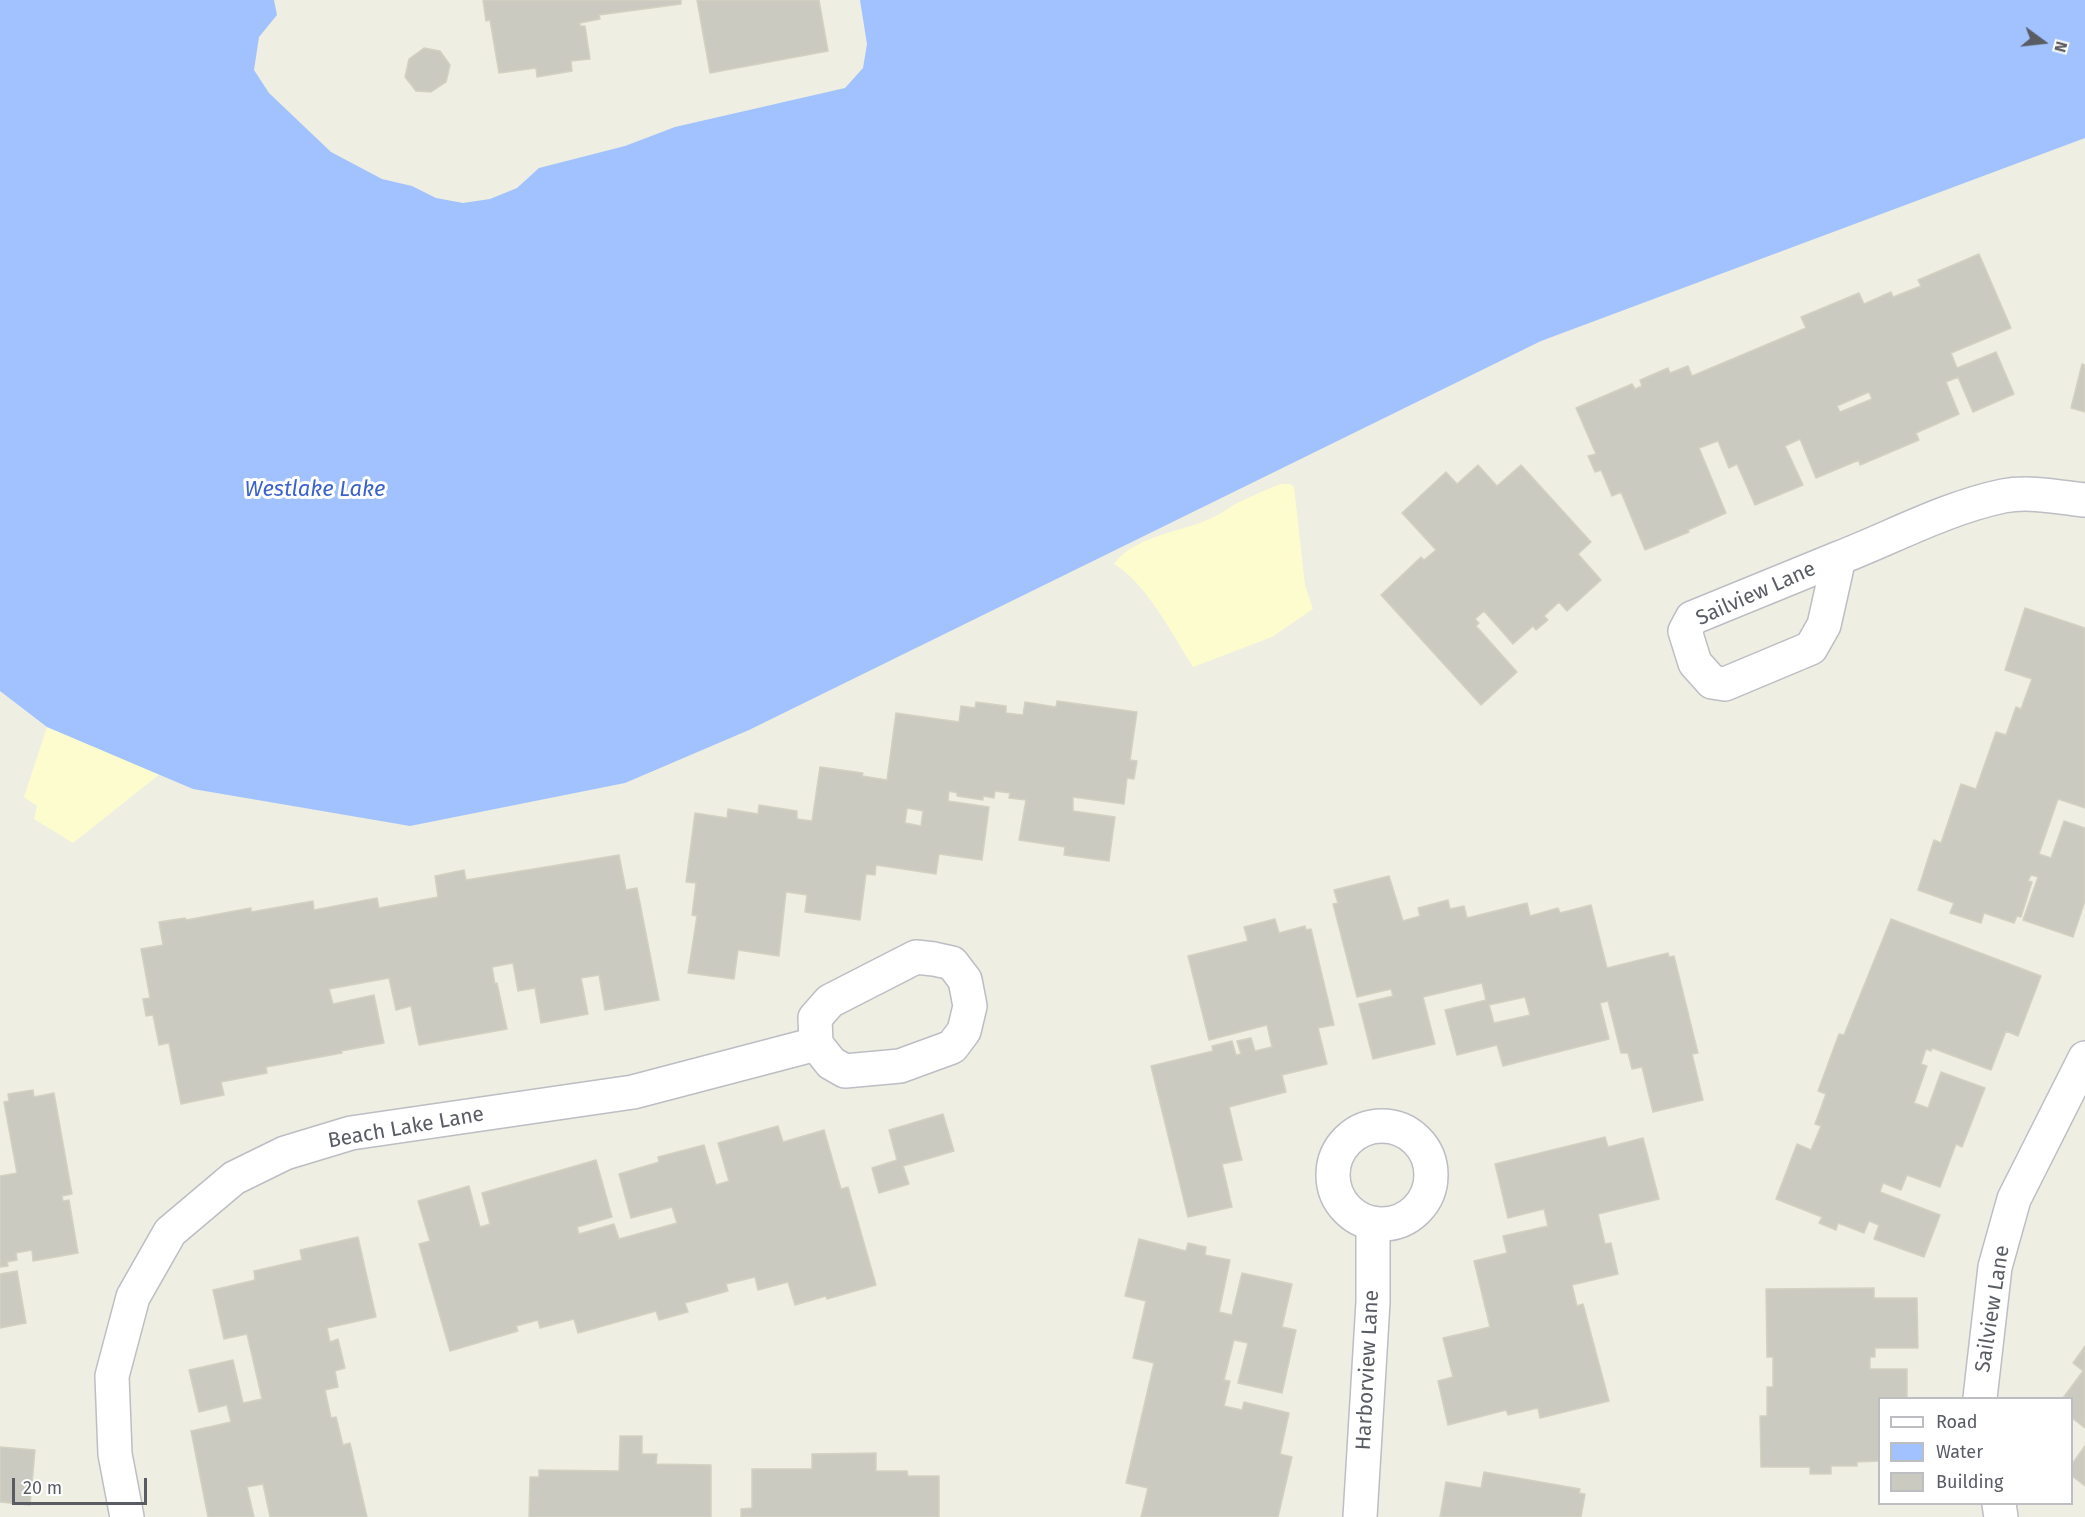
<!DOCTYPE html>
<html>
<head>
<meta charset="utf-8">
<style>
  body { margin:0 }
  #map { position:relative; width:2085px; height:1517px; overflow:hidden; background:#eeeee2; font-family:"Fira Sans",sans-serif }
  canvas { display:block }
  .legend { position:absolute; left:1878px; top:1397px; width:195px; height:108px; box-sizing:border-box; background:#fff; border:2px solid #bdbec1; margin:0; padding:8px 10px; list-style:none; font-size:18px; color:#5a5c64 }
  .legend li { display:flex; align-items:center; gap:12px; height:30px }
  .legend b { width:30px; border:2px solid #bdbec1 }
  .north { position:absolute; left:2013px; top:12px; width:60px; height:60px; -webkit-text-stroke:4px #fff; paint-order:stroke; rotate:105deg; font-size:16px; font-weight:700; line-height:24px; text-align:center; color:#5a5c64 }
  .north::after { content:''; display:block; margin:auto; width:21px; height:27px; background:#5a5c64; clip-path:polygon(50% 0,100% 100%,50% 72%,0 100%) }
  .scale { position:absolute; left:12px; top:1478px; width:135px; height:27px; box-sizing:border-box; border:3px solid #5a5c64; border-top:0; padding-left:8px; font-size:18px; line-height:21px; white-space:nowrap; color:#5a5c64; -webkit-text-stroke:4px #fff; paint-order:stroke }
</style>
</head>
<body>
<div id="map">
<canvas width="2085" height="1517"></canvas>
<ul class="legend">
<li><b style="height:8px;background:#fff"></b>Road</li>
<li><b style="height:16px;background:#a1c2ff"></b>Water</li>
<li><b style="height:16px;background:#cbcac1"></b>Building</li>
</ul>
<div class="north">N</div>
<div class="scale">20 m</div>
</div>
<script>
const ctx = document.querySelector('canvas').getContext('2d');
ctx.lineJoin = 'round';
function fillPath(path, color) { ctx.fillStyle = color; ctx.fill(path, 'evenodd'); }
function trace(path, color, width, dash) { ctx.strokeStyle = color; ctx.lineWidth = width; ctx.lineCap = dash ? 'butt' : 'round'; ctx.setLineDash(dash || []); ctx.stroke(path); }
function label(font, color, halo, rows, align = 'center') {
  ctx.font = font + ' "Fira Sans",sans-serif'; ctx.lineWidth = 6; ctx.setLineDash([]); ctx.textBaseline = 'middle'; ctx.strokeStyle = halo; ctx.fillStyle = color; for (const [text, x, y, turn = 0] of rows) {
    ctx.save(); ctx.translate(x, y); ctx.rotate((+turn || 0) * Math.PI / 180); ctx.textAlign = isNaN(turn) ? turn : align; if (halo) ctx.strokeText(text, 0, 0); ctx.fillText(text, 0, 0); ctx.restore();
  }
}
const sand = new Path2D(`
  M 1280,484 L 1290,484 L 1294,487 L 1305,585 L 1313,609 L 1272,637 L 1193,667 C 1172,634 1147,584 1114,564 C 1132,538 1177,532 1205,521 C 1216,517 1227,509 1237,503 C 1251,496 1266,490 1280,484 Z
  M 47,727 L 160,774 L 73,843 L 34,819 L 37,806 L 24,797 Z`);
const water = new Path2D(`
  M 0,0 L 274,0 L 277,15 L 259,37 L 254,70 L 269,93 L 331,152 L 382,179 L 412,186 L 436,198 L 463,203 L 490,199 L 517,188 L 539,168 L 625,146 L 675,127 L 845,88 L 863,68 L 867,44 L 860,0 L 2085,0 L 2085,138 L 1541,341 L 749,730 L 625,783 L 410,826 L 193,789 L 47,727 L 0,691 Z`);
const building = new Path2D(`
  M 483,0 L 681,0 L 681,4 L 599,15 L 600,19 L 580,23 L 580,26 L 585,26 L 590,59 L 571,61 L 572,71 L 537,77 L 536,68 L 499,73 L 490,20 L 486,21 Z
  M 697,0 L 819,0 L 828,51 L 710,73 Z
  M 424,48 L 440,51 L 450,65 L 446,82 L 431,92 L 416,91 L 405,77 L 409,59 Z
  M 1979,254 L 2011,328 L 1951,353 L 1957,368 L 1996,352 L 2014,394 L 1973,412 L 1958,377 L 1946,382 L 1959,414 L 1916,433 L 1919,440 L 1860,465 L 1859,460 L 1816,478 L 1800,439 L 1785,446 L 1803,485 L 1755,505 L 1737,464 L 1729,468 L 1718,441 L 1699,448 L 1726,513 L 1688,530 L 1689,532 L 1645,550 L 1621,492 L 1612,496 L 1601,470 L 1595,472 L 1588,456 L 1596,454 L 1576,408 L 1632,384 L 1635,389 L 1642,386 L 1640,380 L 1668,368 L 1670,373 L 1688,366 L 1692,376 L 1806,328 L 1801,317 L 1859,293 L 1864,304 L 1891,292 L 1893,297 L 1921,286 L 1918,280 ZM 1869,392 L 1872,399 L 1840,412 L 1837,406 Z
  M 2082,364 L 2085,365 L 2085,412 L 2071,408 Z
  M 1478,465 L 1497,486 L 1521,465 L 1591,542 L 1578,554 L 1601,580 L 1567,611 L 1559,602 L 1544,616 L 1548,620 L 1536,630 L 1533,626 L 1513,644 L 1484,611 L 1475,619 L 1479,623 L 1476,626 L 1517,672 L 1481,705 L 1381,595 L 1421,557 L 1424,560 L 1436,550 L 1402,513 L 1446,472 L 1457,484 Z
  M 2025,608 L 2085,628 L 2085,808 L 2058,799 L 2039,854 L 2051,858 L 2064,821 L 2085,828 L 2085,901 L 2073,937 L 2023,920 L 2038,877 L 2031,875 L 2028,881 L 2032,882 L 2021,917 L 2017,916 L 2014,923 L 1984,913 L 1981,923 L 1950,913 L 1954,903 L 1918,890 L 1934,840 L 1941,843 L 1961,784 L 1976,789 L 1996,732 L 2006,735 L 2016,707 L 2021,709 L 2032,679 L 2005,670 Z
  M 1057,701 L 1137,712 L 1130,760 L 1137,761 L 1134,779 L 1127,778 L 1124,804 L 1073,797 L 1073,811 L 1115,817 L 1109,861 L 1064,855 L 1065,847 L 1019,840 L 1026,800 L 1009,798 L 1010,793 L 995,791 L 994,798 L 983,796 L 983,800 L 957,796 L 957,793 L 949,791 L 948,801 L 989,807 L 982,860 L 939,854 L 936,874 L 876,865 L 875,875 L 866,874 L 860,920 L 805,912 L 807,895 L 786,892 L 779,956 L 738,950 L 734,979 L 688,973 L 697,916 L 692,915 L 696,883 L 686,882 L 695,813 L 727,818 L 728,809 L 758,814 L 759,805 L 797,811 L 797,819 L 812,821 L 820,767 L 863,773 L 862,776 L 887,780 L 896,713 L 959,722 L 961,706 L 975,708 L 976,702 L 1006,706 L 1006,713 L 1023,715 L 1025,702 L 1056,707 ZM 907,808 L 923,811 L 921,826 L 905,823 Z
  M 619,855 L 626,890 L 637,888 L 659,1000 L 605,1010 L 599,975 L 581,978 L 588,1014 L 541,1023 L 535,988 L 518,991 L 513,963 L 492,967 L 495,984 L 497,983 L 507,1029 L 419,1045 L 411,1006 L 396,1010 L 389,978 L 329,989 L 333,1004 L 374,995 L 384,1043 L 341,1051 L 342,1053 L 266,1067 L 267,1073 L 221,1082 L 224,1095 L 181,1104 L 169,1043 L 159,1045 L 153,1015 L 146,1016 L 143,999 L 150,998 L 141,949 L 163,945 L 159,922 L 185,918 L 186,920 L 251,908 L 251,912 L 313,901 L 314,910 L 377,898 L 379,908 L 438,897 L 435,876 L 464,870 L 466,880 Z
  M 1389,876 L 1403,921 L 1420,916 L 1418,908 L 1448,900 L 1450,909 L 1464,906 L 1467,918 L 1527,903 L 1530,916 L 1558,908 L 1560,913 L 1591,905 L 1607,968 L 1668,953 L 1669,957 L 1674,956 L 1698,1053 L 1692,1054 L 1703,1100 L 1653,1112 L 1642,1067 L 1632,1069 L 1628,1053 L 1621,1053 L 1608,1001 L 1600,1003 L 1609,1039 L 1503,1066 L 1497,1045 L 1457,1055 L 1445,1010 L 1486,1000 L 1482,983 L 1423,997 L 1435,1044 L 1373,1059 L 1359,1004 L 1393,996 L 1391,989 L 1357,997 L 1333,904 L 1338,903 L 1334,890 ZM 1525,997 L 1530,1015 L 1494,1023 L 1489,1005 Z
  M 1275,919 L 1279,933 L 1305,926 L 1306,930 L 1311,929 L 1334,1025 L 1318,1028 L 1327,1064 L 1282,1075 L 1286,1092 L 1229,1107 L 1242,1160 L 1222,1164 L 1232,1207 L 1188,1217 L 1151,1066 L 1213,1051 L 1212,1046 L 1232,1041 L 1236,1055 L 1241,1054 L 1237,1041 L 1251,1038 L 1255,1051 L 1272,1047 L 1267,1025 L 1209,1040 L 1188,956 L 1248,941 L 1244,927 Z
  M 1891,919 L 2041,976 L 2018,1036 L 2006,1031 L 1991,1070 L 1932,1048 L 1931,1051 L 1926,1049 L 1921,1064 L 1927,1066 L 1914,1103 L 1928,1108 L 1941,1072 L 1985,1088 L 1962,1147 L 1956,1144 L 1940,1187 L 1907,1175 L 1901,1190 L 1883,1183 L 1880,1192 L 1940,1215 L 1924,1257 L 1874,1239 L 1879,1225 L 1869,1221 L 1864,1233 L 1838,1223 L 1836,1230 L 1819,1223 L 1822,1217 L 1776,1199 L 1797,1144 L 1811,1150 L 1821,1126 L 1815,1124 L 1826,1094 L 1818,1091 L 1839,1034 L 1844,1035 Z
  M 33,1090 L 34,1097 L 54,1093 L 72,1194 L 62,1196 L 63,1201 L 69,1200 L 78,1253 L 33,1261 L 32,1250 L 16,1253 L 17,1260 L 7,1262 L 8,1266 L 0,1267 L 0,1176 L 17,1173 L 4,1102 L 9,1101 L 8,1094 Z
  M 943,1114 L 954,1151 L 903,1166 L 909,1184 L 879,1193 L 872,1168 L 897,1160 L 889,1130 Z
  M 778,1126 L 783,1142 L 824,1130 L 841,1189 L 848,1187 L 876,1285 L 827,1299 L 826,1296 L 795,1305 L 788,1282 L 758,1290 L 755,1277 L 726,1284 L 728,1291 L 685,1303 L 688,1312 L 659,1320 L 656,1311 L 578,1333 L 574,1319 L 540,1328 L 538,1320 L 516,1326 L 518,1331 L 450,1351 L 419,1244 L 430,1241 L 418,1201 L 469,1186 L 480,1227 L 490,1224 L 482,1193 L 596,1160 L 612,1217 L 577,1227 L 579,1234 L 614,1224 L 619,1239 L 677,1223 L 672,1207 L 631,1218 L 619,1174 L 659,1162 L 658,1157 L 704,1145 L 716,1185 L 729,1181 L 718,1143 Z
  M 1605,1137 L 1608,1147 L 1643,1138 L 1659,1199 L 1598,1214 L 1605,1244 L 1611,1243 L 1618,1274 L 1572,1285 L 1577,1306 L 1583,1304 L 1609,1401 L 1540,1418 L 1538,1408 L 1508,1415 L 1506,1410 L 1448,1425 L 1438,1381 L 1453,1377 L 1443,1338 L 1490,1327 L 1474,1261 L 1507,1253 L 1503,1236 L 1548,1226 L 1544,1209 L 1508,1218 L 1495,1164 Z
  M 358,1237 L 376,1317 L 327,1328 L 330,1342 L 338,1339 L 345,1368 L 335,1371 L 338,1387 L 325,1390 L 331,1418 L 336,1417 L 343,1445 L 350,1443 L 367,1517 L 270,1517 L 263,1484 L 247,1487 L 254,1517 L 208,1517 L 191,1431 L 231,1422 L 227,1405 L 199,1412 L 189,1370 L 233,1360 L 243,1403 L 262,1399 L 247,1334 L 224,1339 L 213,1290 L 255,1280 L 254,1271 L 302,1260 L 300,1250 Z
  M 1139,1239 L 1186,1251 L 1188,1243 L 1206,1247 L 1205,1255 L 1230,1260 L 1219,1312 L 1232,1315 L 1242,1273 L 1292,1284 L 1282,1327 L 1296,1330 L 1282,1393 L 1238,1383 L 1248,1343 L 1234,1340 L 1224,1380 L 1230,1381 L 1224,1406 L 1242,1410 L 1244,1402 L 1289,1413 L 1280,1454 L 1292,1457 L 1278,1517 L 1141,1517 L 1148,1488 L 1126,1483 L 1154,1363 L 1133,1358 L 1146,1301 L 1125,1296 Z
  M 17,1271 L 26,1323 L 0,1328 L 0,1274 Z
  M 1874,1288 L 1874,1298 L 1917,1298 L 1918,1348 L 1875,1348 L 1875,1357 L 1870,1357 L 1870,1369 L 1907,1369 L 1907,1398 L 1880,1398 L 1880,1461 L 1857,1462 L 1857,1466 L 1831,1466 L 1831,1474 L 1810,1474 L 1810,1467 L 1761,1467 L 1760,1416 L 1767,1416 L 1767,1387 L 1773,1387 L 1773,1357 L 1767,1357 L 1766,1289 Z
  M 2085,1346 L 2085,1428 L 2072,1418 L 2072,1398 L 2063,1398 L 2083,1371 L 2073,1363 Z
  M 620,1436 L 642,1436 L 642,1454 L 657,1454 L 656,1464 L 711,1465 L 711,1517 L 529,1517 L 530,1477 L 539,1477 L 539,1470 L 619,1471 Z
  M 2085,1446 L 2085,1486 L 2072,1476 L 2072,1464 Z
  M 0,1447 L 35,1450 L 30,1505 L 0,1502 Z
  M 876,1453 L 876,1471 L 907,1471 L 908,1476 L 939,1476 L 939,1517 L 741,1517 L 741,1509 L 752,1508 L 752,1469 L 812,1469 L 812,1454 Z
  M 1484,1472 L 1580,1489 L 1579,1493 L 1585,1494 L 1581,1517 L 1440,1517 L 1446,1482 L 1481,1488 Z`);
const minor = new Path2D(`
  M 1839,558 L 1824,625 L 1811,648 L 1725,684 L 1712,682 L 1695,663 L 1685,631 L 1692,618 L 1839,558 C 1893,537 1946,508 2003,496 C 2029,491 2059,497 2085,500
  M 916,957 L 934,959 L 952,963 L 965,980 L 970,1006 L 964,1031 L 952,1047 L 900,1066 L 845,1071 L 831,1063 L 816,1044 L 815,1018 L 830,1001 Z
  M1333 1175a49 49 0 1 1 98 0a49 49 0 1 1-98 0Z
  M 1980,1398 L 1995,1267 L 2014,1199 L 2085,1058
  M 1999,1504 L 2001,1517
  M 127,1517 L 115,1454 L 112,1376 L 133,1297 L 170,1232 L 234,1178 L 285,1153 L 351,1133 L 633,1092 L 816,1044
  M 1360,1517 L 1373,1302 L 1373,1223`);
const streetNames = [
  ["Sailview Lane",1756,594,-24],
  ["Beach Lake Lane",406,1128,-10],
  ["Sailview Lane",1993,1309,-81],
  ["Harborview Lane",1368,1370,-87]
];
const waterNames = [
  ["Westlake Lake",315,490]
];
fillPath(sand, '#fdfcce');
fillPath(water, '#a1c2ff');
fillPath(building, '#cbcac1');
trace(building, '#d3d1c0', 1.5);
trace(minor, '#bcbec4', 36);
trace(minor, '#fff', 33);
label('21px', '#5a5c64', '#fff', streetNames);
label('italic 22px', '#3b63cb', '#fff', waterNames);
</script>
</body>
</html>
